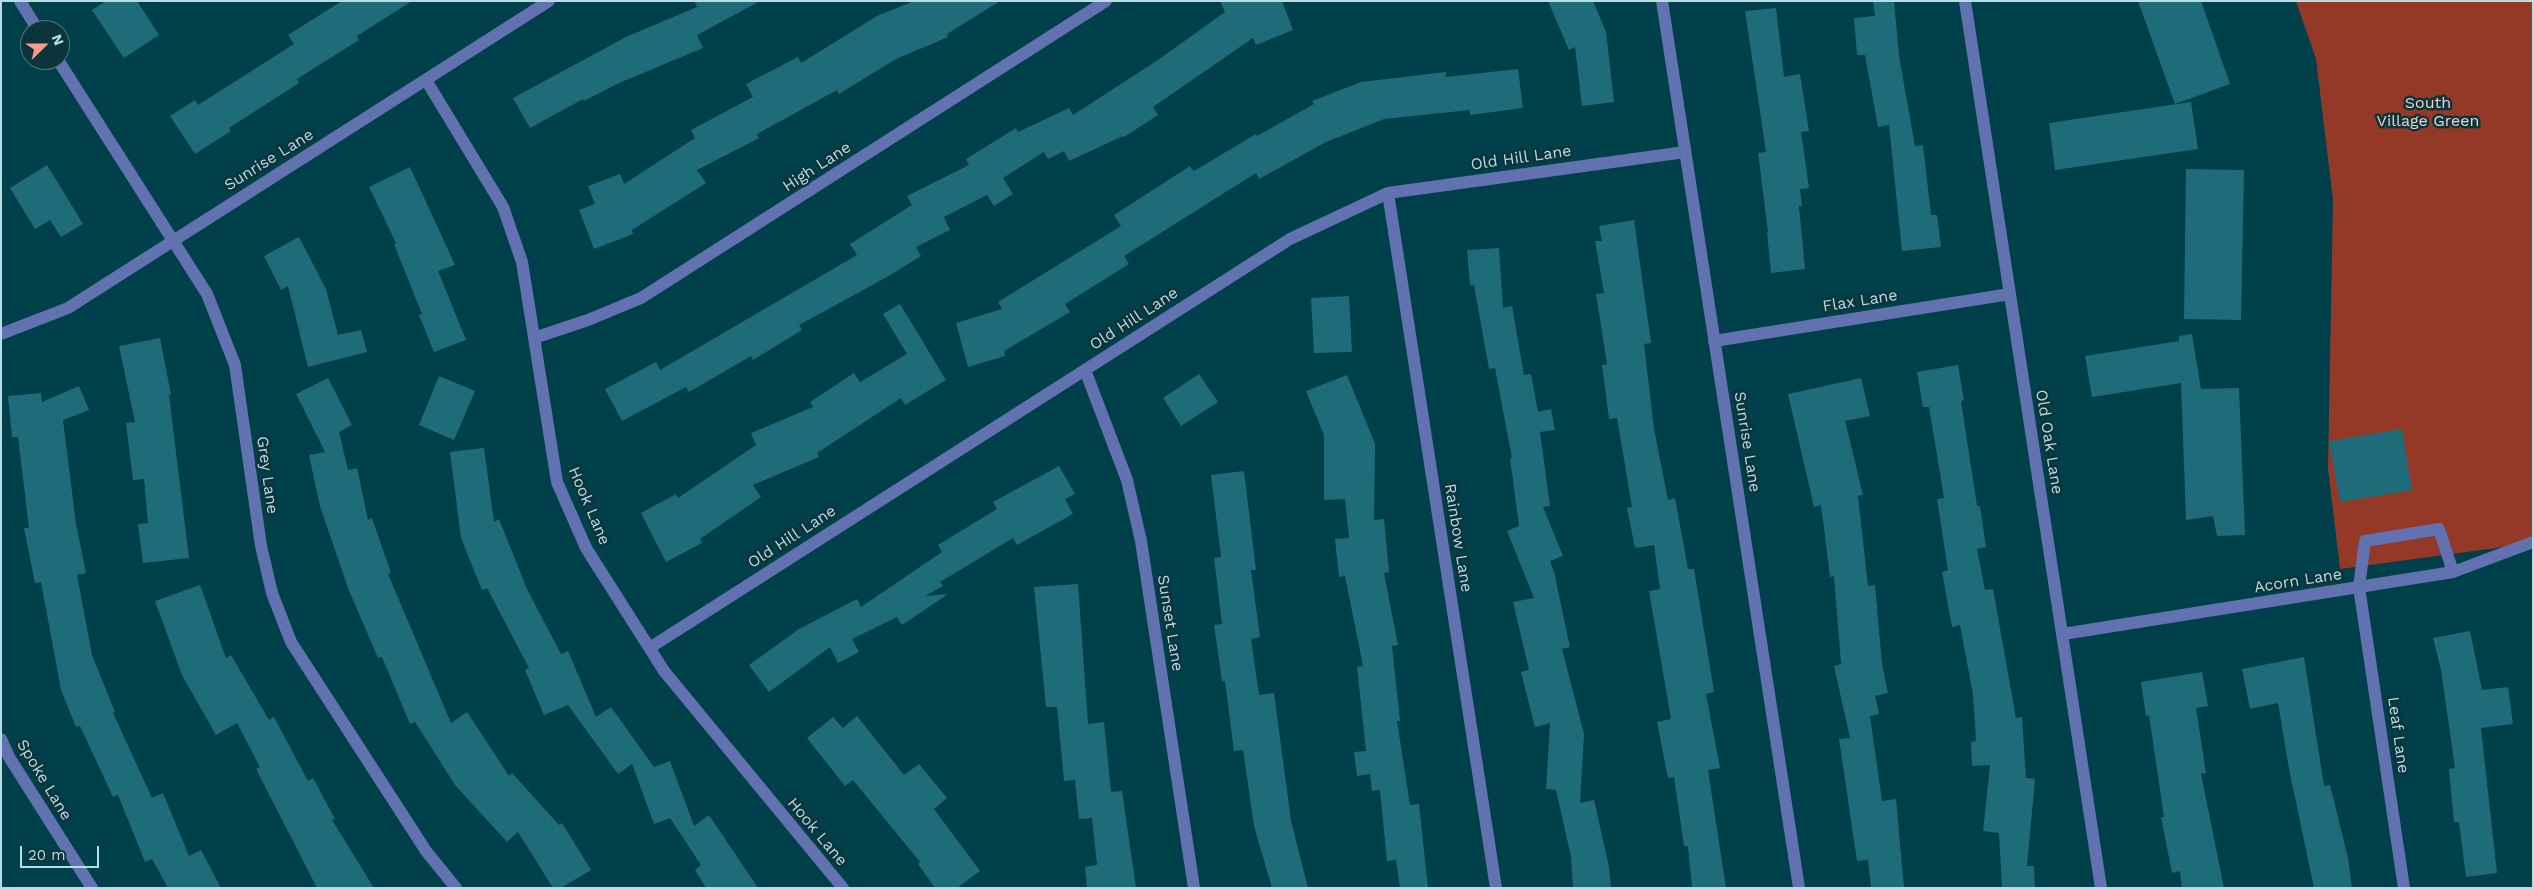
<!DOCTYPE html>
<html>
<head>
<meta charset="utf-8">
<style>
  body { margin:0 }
  #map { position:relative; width:2534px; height:889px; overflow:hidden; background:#00404a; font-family:"Work Sans",sans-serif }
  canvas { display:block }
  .frame { position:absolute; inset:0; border:2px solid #b9dbe3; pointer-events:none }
  .north { position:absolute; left:20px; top:20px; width:50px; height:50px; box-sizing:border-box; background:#0c343b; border:1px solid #51777e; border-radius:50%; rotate:68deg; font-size:14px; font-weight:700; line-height:20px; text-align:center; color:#b9dbe3 }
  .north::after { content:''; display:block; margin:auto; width:18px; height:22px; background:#f49d8b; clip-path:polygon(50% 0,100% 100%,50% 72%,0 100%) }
  .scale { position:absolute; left:20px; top:846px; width:79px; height:22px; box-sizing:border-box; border:2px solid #b9dbe3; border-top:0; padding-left:6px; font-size:15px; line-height:18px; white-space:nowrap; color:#b9dbe3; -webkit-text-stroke:4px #0c343b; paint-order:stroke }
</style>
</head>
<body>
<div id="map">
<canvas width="2534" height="889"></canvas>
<div class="frame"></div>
<div class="north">N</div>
<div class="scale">20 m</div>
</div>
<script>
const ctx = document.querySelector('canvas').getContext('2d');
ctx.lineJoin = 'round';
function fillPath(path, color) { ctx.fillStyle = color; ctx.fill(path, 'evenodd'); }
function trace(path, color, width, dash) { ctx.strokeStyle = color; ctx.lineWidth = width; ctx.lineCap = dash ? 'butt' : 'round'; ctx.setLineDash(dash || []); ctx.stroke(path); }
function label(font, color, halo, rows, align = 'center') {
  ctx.font = font + ' "Work Sans",sans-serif'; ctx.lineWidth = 5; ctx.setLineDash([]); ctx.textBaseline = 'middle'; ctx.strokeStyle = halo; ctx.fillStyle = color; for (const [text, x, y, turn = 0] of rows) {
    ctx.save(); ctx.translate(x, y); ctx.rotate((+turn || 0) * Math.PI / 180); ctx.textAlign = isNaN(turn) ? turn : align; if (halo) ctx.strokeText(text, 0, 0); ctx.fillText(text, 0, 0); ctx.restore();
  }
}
const green = new Path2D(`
  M 2296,1 L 2533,1 L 2533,536 L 2518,545 L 2340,569 L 2328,468 L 2333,200 L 2316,59 Z`);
const building = new Path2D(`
  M 106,1 L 137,1 L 159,35 L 124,58 L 92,10 Z
  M 342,1 L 412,1 L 357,36 L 359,40 L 297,79 L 299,83 L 229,128 L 231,131 L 195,154 L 170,116 L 195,100 L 198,105 L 294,44 L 288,35 Z
  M 694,1 L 760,1 L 697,35 L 703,48 L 619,83 L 584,101 L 583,99 L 530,128 L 513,98 L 626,37 L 697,7 Z
  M 914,1 L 1000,1 L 947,34 L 948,37 L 896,59 L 839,94 L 837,90 L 757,134 L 759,138 L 697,170 L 706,183 L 632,230 L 633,234 L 594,249 L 579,210 L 595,204 L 588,186 L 620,174 L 624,184 L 695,138 L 691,130 L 753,97 L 746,84 L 798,57 L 801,63 L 877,16 Z
  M 1220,1 L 1282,1 L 1293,30 L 1256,45 L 1253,38 L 1153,107 L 1158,115 L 1124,137 L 1123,136 L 1069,161 L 1064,151 L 1048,159 L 1044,152 L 1003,178 L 1013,194 L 994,206 L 987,195 L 944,217 L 950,230 L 916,247 L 921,256 L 887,277 L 799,325 L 802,330 L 753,360 L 751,356 L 689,392 L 686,387 L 622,421 L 605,389 L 656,362 L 660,370 L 857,255 L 850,244 L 912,205 L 907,196 L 969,165 L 966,159 L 1016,128 L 1018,132 L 1069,108 L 1073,115 L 1158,60 L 1225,12 Z
  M 1548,1 L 1593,1 L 1606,32 L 1614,102 L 1582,106 L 1575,47 L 1569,50 Z
  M 1873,1 L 1894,1 L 1899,56 L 1915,146 L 1923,145 L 1931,215 L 1937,215 L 1941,247 L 1902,251 L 1889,125 L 1878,127 L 1865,55 L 1857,55 L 1854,18 L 1875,16 Z
  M 2138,1 L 2201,1 L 2230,84 L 2175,104 Z
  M 1776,8 L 1784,77 L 1800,74 L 1809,131 L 1801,132 L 1809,188 L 1800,189 L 1802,206 L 1799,206 L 1805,269 L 1771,273 L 1767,232 L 1768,232 L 1758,153 L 1766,152 L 1745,11 Z
  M 1518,69 L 1523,108 L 1470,115 L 1470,110 L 1384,119 L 1326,142 L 1259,179 L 1256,173 L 1124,256 L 1129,264 L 1065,304 L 1070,312 L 1004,351 L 1005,356 L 968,367 L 956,323 L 1002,309 L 998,302 L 1121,226 L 1114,215 L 1190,166 L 1194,171 L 1256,134 L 1257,136 L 1314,104 L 1312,101 L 1361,82 L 1446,72 L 1446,77 Z
  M 2191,102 L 2198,149 L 2055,170 L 2049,123 Z
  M 47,165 L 83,224 L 61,237 L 50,220 L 35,229 L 10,188 Z
  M 410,167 L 455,265 L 438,271 L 466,340 L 434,352 L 419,315 L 422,314 L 394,244 L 396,243 L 369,187 Z
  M 2186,169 L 2244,170 L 2241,320 L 2184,319 Z
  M 1634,220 L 1651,343 L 1644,344 L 1654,429 L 1668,500 L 1675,498 L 1688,569 L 1694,569 L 1714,692 L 1706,694 L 1720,768 L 1708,770 L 1726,888 L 1692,888 L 1688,846 L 1684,846 L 1674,777 L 1668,778 L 1657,722 L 1671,719 L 1649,591 L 1660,589 L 1654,545 L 1635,548 L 1627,508 L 1632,507 L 1617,418 L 1609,419 L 1602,365 L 1607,364 L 1596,294 L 1604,293 L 1595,241 L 1602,241 L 1599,226 Z
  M 299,237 L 326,289 L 338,335 L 361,330 L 367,352 L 308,367 L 288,286 L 281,290 L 264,256 Z
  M 1499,248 L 1503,308 L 1512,306 L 1524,375 L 1531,374 L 1538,412 L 1551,409 L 1555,430 L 1540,432 L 1550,506 L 1543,507 L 1563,556 L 1550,561 L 1554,572 L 1570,647 L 1562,649 L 1584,734 L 1580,803 L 1594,800 L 1609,867 L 1611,888 L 1573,888 L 1571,857 L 1556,790 L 1546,789 L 1550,723 L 1535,727 L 1521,672 L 1529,670 L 1513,602 L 1534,598 L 1507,531 L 1519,526 L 1510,458 L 1512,458 L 1495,368 L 1489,369 L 1474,285 L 1470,285 L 1467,250 Z
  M 1349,296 L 1352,352 L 1314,353 L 1311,298 Z
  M 900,304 L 946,380 L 905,405 L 901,398 L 817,453 L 819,457 L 753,485 L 761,497 L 700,539 L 702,543 L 666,562 L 641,513 L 676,494 L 678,498 L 756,445 L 751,433 L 813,407 L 810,402 L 854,373 L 860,382 L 907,354 L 883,314 Z
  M 2192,334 L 2201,389 L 2239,388 L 2245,535 L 2217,536 L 2213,516 L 2186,520 L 2181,383 L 2092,397 L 2085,356 L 2179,341 L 2179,336 Z
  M 160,338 L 171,395 L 169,395 L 189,558 L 143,563 L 138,524 L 148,523 L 144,479 L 133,480 L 126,423 L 135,422 L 119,346 Z
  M 1958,365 L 1964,400 L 1961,401 L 1977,506 L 1980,506 L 1986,547 L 1977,549 L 1985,590 L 1993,589 L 2016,718 L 2022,717 L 2026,778 L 2035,779 L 2027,866 L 2034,866 L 2035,888 L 2002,888 L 1999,833 L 1983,831 L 1990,765 L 1972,766 L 1971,742 L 1976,741 L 1973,695 L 1960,625 L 1952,627 L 1942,572 L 1948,570 L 1937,499 L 1944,498 L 1929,407 L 1923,407 L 1917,372 Z
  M 1199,374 L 1218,402 L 1181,426 L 1163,398 Z
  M 1347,375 L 1375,444 L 1374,520 L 1384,519 L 1389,572 L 1384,573 L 1398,645 L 1392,646 L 1400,721 L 1397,721 L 1410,805 L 1419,804 L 1428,888 L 1400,888 L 1396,860 L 1387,861 L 1380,790 L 1372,791 L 1370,774 L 1357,776 L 1354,752 L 1366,751 L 1357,667 L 1363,666 L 1345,576 L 1339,577 L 1335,539 L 1349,538 L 1345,499 L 1324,500 L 1324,435 L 1306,391 Z
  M 439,376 L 475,391 L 454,440 L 419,425 Z
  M 328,378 L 352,425 L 339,432 L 348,470 L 357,468 L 368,520 L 372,518 L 391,573 L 388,574 L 451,723 L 467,712 L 509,776 L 512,773 L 559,825 L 562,823 L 591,870 L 561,888 L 553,888 L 518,832 L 507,842 L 455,785 L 415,722 L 410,724 L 382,657 L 378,658 L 348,588 L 320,506 L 309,455 L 325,452 L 296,394 Z
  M 1861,378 L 1870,416 L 1845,421 L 1863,495 L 1858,496 L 1868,586 L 1875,585 L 1882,664 L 1888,693 L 1875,696 L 1879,714 L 1870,716 L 1882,801 L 1896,799 L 1904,888 L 1871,888 L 1868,860 L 1857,861 L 1839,739 L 1850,738 L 1834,666 L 1841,664 L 1834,576 L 1830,577 L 1821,505 L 1814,507 L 1788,394 Z
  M 79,386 L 89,410 L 63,420 L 76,524 L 86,573 L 77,575 L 92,655 L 115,712 L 113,713 L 152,798 L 163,793 L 189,856 L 201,850 L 221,888 L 168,888 L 152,859 L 145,862 L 118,795 L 113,797 L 80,726 L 76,727 L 61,690 L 41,582 L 35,583 L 24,528 L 29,528 L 18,437 L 12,437 L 8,396 L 41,393 L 42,402 Z
  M 2402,429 L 2412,490 L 2340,502 L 2329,441 Z
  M 484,448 L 494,522 L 499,519 L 527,589 L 561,654 L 568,651 L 596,717 L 611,707 L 654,767 L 670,761 L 694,826 L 709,815 L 758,888 L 706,888 L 695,870 L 701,865 L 670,818 L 654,824 L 632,764 L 618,774 L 568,705 L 544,715 L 525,670 L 529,668 L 487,588 L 482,590 L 461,538 L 450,452 Z
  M 1059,466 L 1075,494 L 1065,499 L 1073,514 L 1017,545 L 1013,538 L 940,582 L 943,586 L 925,596 L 948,594 L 902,625 L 897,617 L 852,639 L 859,652 L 838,663 L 830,647 L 769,692 L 749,665 L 799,629 L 857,599 L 861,607 L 942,552 L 938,545 L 997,509 L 993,502 Z
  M 1244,471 L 1256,570 L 1251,570 L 1260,637 L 1251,639 L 1259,695 L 1274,693 L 1291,821 L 1308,888 L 1272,888 L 1254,826 L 1243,750 L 1234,751 L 1225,681 L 1222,681 L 1214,625 L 1222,624 L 1214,558 L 1221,557 L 1211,475 Z
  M 1078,584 L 1088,724 L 1104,722 L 1111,792 L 1122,791 L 1136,888 L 1087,888 L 1085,867 L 1097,865 L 1092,818 L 1079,819 L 1075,780 L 1064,781 L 1057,707 L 1046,707 L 1034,587 Z
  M 200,585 L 226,658 L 231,655 L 269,720 L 274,717 L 308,781 L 313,778 L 335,819 L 332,820 L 374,888 L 317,888 L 256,769 L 260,767 L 237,723 L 216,735 L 182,675 L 155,601 Z
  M 2470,631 L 2482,690 L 2508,687 L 2513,724 L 2481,728 L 2497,873 L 2466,877 L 2459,822 L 2454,822 L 2449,769 L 2455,768 L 2441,670 L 2433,638 Z
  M 2304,657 L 2324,786 L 2330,785 L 2348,858 L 2352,888 L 2314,888 L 2289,769 L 2278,703 L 2250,709 L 2242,669 Z
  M 2202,672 L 2208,706 L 2196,708 L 2206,773 L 2201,774 L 2224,888 L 2182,888 L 2180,871 L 2172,873 L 2161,817 L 2164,817 L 2149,715 L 2146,716 L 2141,682 Z
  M 857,716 L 904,775 L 919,764 L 947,798 L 934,809 L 980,871 L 957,888 L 935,888 L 918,864 L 920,862 L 853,780 L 845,786 L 807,738 L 833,717 L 843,728 Z`);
const minor = new Path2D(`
  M 20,1 L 38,30
  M 1662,1 L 1799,888
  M 1965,1 L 2101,888
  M 58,60 L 207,294 L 235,365 L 261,546 L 272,593 L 291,642 L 426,851 L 456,888
  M 426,80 L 503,207 L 522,262 L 557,482 L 586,548 L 664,671 L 843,888
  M 1388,193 L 1496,888
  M 1,334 L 68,308 L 549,1
  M 534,338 L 588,320 L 641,298 L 1106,1
  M 1714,341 L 2010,294
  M 1085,370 L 1127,480 L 1141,541 L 1194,888
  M 2063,634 L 2453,572 L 2533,542
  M 651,647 L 1290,239 L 1388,193 L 1685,152
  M 1,739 L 9,757 L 92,888
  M 2404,888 L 2359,587 L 2365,541 L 2439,529 L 2453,572`);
const parkNames = [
  ["South",2428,103],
  ["Village Green",2428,121]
];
const streetNames = [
  ["Old Hill Lane",1521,158,-8],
  ["Sunrise Lane",269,160,-32],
  ["High Lane",817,167,-33],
  ["Flax Lane",1860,301,-9],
  ["Old Hill Lane",1134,319,-33],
  ["Sunrise Lane",1747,442,81],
  ["Old Oak Lane",2049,442,81],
  ["Grey Lane",267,475,82],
  ["Hook Lane",589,506,67],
  ["Old Hill Lane",792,537,-33],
  ["Rainbow Lane",1458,538,81],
  ["Acorn Lane",2298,581,-9],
  ["Sunset Lane",1170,623,81],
  ["Leaf Lane",2398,735,82],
  ["Spoke Lane",44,780,59],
  ["Hook Lane",817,832,50]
];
fillPath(green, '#943928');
fillPath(building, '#1e6c7a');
trace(minor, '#6272b0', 12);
label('16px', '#f1d1c9', '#0c343b', parkNames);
label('16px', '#b9dbe3', '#0c343b', streetNames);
</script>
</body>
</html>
